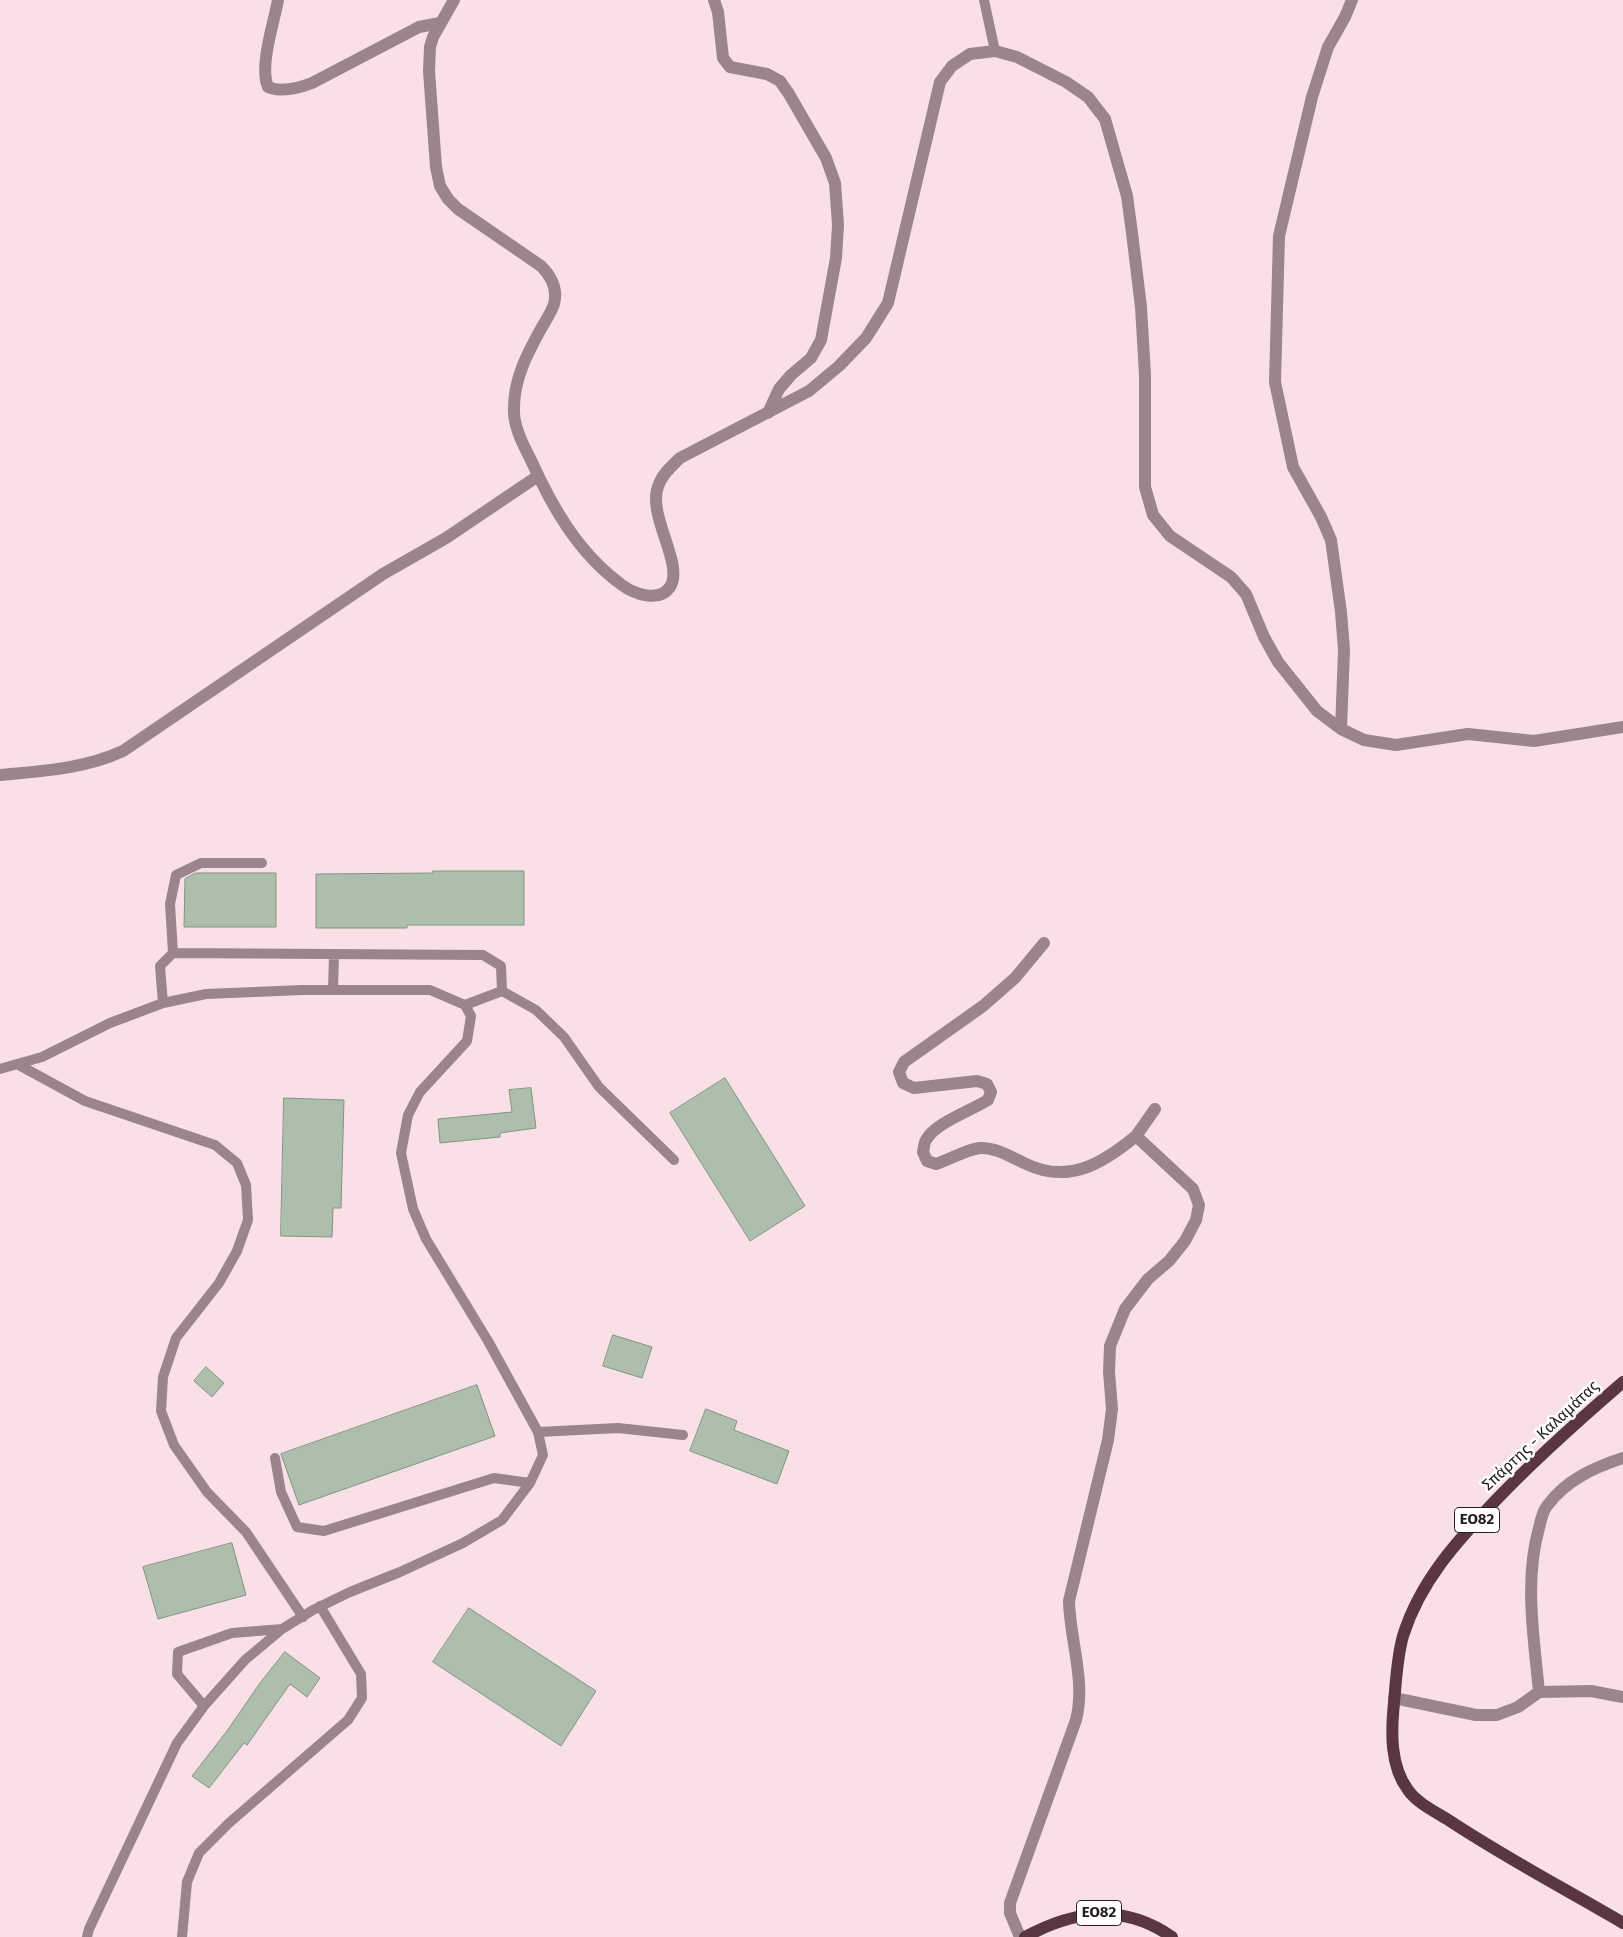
<!DOCTYPE html>
<html>
<head>
<meta charset="utf-8">
<style>
  body { margin:0 }
  canvas { display:block; background:#f9e0e7 }
</style>
</head>
<body>
<canvas width="1623" height="1937"></canvas>
<script>
const ctx = document.querySelector('canvas').getContext('2d');
ctx.lineJoin = 'round';
function fillPath(path, color) { ctx.fillStyle = color; ctx.fill(path, 'evenodd'); }
function trace(path, color, width, dash) { ctx.strokeStyle = color; ctx.lineWidth = width; ctx.lineCap = dash ? 'butt' : 'round'; ctx.setLineDash(dash || []); ctx.stroke(path); }
function label(font, color, halo, rows, align = 'center') {
  ctx.font = font + ' "Fira Sans",sans-serif'; ctx.lineWidth = 5; ctx.setLineDash([]); ctx.textBaseline = 'middle'; ctx.strokeStyle = halo; ctx.fillStyle = color; for (const [text, x, y, turn = 0] of rows) {
    ctx.save(); ctx.translate(x, y); ctx.rotate((+turn || 0) * Math.PI / 180); ctx.textAlign = isNaN(turn) ? turn : align; if (halo) ctx.strokeText(text, 0, 0); ctx.fillText(text, 0, 0); ctx.restore();
  }
}
const building = new Path2D(`
  M 433,871 L 524,871 L 524,925 L 407,925 L 407,928 L 316,928 L 316,874 L 433,873 Z
  M 196,873 L 276,873 L 276,927 L 184,927 L 185,879 Z
  M 725,1078 L 805,1206 L 750,1241 L 670,1113 Z
  M 531,1088 L 536,1128 L 500,1133 L 500,1137 L 440,1143 L 438,1119 L 512,1112 L 509,1090 Z
  M 284,1098 L 344,1100 L 341,1208 L 333,1208 L 332,1237 L 281,1236 Z
  M 613,1335 L 652,1347 L 642,1378 L 603,1366 Z
  M 206,1367 L 224,1383 L 212,1397 L 194,1381 Z
  M 477,1385 L 495,1436 L 299,1505 L 281,1454 Z
  M 706,1409 L 737,1421 L 734,1430 L 789,1451 L 777,1484 L 690,1451 Z
  M 232,1543 L 246,1595 L 158,1619 L 143,1567 Z
  M 469,1608 L 596,1691 L 561,1746 L 433,1662 Z
  M 285,1652 L 320,1678 L 307,1697 L 290,1684 L 247,1745 L 244,1743 L 209,1788 L 192,1776 L 227,1731 L 260,1683 Z`);
const service = new Path2D(`
  M 984,0 L 995,51
  M 173,953 L 170,904 L 176,875 L 201,863 L 262,863
  M 333,990 L 334,955
  M 163,1003 L 160,966 L 173,953 L 483,955 L 501,966 L 502,991 L 536,1010 L 564,1037 L 599,1087 L 674,1160
  M 465,1005 L 502,991
  M 17,1064 L 85,1101 L 215,1145 L 237,1163 L 246,1185 L 248,1220 L 237,1251 L 219,1283 L 176,1338 L 163,1377 L 161,1411 L 174,1445 L 207,1492 L 246,1532 L 303,1617
  M 0,1069 L 42,1057 L 110,1023 L 163,1003 L 206,994 L 302,990 L 430,990 L 465,1005 L 471,1016 L 467,1041 L 420,1092 L 408,1115 L 401,1153 L 413,1209 L 426,1239 L 488,1341 L 538,1432 L 543,1455 L 530,1483 L 502,1520 L 463,1543 L 400,1572 L 350,1592 L 313,1610 L 282,1629 L 245,1660 L 204,1706 L 177,1743 L 89,1929 L 87,1937
  M 538,1432 L 618,1428 L 683,1435
  M 275,1458 L 281,1492 L 297,1527 L 324,1531 L 494,1478 L 530,1483
  M 204,1706 L 177,1674 L 178,1652 L 232,1633 L 282,1629
  M 182,1937 L 187,1882 L 199,1853 L 229,1823 L 348,1720 L 362,1698 L 361,1674 L 320,1606`);
const minor = new Path2D(`
  M 278,0 C 274,23 259,66 268,87 C 282,93 299,88 312,83 L 419,27 L 440,23
  M 454,0 L 433,37 L 430,47 L 429,71 L 436,167 L 440,186 L 448,199 L 458,209 L 541,266 C 551,276 558,289 554,304 C 552,311 546,320 542,327 C 527,354 513,380 514,412 C 514,427 523,445 530,458 C 552,507 578,553 622,585 C 634,594 659,603 670,587 C 685,564 645,513 659,484 C 663,473 672,466 680,458 L 809,391 L 839,366 L 866,338 L 888,303 L 940,82 L 952,66 L 970,54 L 995,51 L 1017,57 L 1066,82 L 1088,97 L 1105,119 L 1127,196 L 1132,233 L 1141,307 L 1145,375 L 1145,487 L 1153,515 L 1170,536 L 1231,577 L 1246,594 L 1264,637 L 1278,662 L 1317,711 L 1341,729 L 1364,740 L 1396,745 L 1468,734 L 1534,741 L 1623,727
  M 714,0 L 718,12 L 723,58 L 730,67 L 767,74 L 780,81 L 789,94 L 826,158 L 835,183 L 838,225 L 836,258 L 821,340 L 811,358 L 791,375 L 779,389 L 768,413
  M 1341,729 L 1344,650 L 1341,612 L 1331,540 L 1321,517 L 1293,467 L 1275,382 L 1279,236 L 1312,97 L 1328,47 L 1345,17 L 1352,0
  M 0,775 C 42,771 84,769 123,751 L 383,574 L 446,538 L 538,476
  M 1136,1136 L 1155,1109
  M 1539,1692 C 1534,1638 1524,1581 1539,1528 C 1541,1521 1542,1512 1547,1506 C 1566,1480 1593,1468 1623,1458
  M 1020,1937 L 1010,1913 L 1010,1903 L 1076,1720 C 1086,1681 1070,1641 1069,1601 L 1108,1440 L 1112,1409 L 1109,1372 L 1110,1346 L 1125,1309 L 1148,1279 L 1169,1261 L 1185,1241 L 1196,1220 L 1199,1205 L 1193,1189 L 1136,1136 C 1102,1164 1068,1185 1024,1163 C 1011,1157 995,1147 980,1148 C 965,1150 951,1159 936,1164 L 927,1161 L 923,1152 C 924,1148 924,1143 926,1140 C 935,1123 972,1110 988,1100 L 991,1092 L 987,1084 L 977,1081 L 914,1088 L 903,1083 L 899,1072 L 904,1062 L 983,1006 L 1015,978 L 1044,943`);
const tertiary = new Path2D(`
  M 1394,1698 L 1476,1715 L 1497,1715 L 1518,1707 L 1539,1692 L 1591,1691 L 1623,1697`);
const primary = new Path2D(`
  M 1623,1382 C 1579,1420 1536,1458 1496,1500 C 1458,1540 1420,1581 1403,1636 C 1397,1657 1396,1681 1394,1703 C 1391,1732 1390,1766 1408,1790 C 1418,1804 1436,1812 1450,1821 C 1506,1858 1565,1889 1623,1923
  M 1025,1937 C 1075,1910 1123,1903 1172,1937`);
const shields = [
  [1477,1520,45],
  [1099,1913,45]
];
const shieldNames = [
  ["ΕΟ82",1477,1520],
  ["ΕΟ82",1099,1913]
];
const streetNames = [
  ["Σπάρτης - Καλαμάτας",1541,1436,-43]
];
fillPath(building, '#adbead');
trace(building, '#839383', 1);
trace(service, '#9b858c', 10);
trace(minor, '#9b858c', 12);
trace(tertiary, '#9b858c', 12);
trace(primary, '#5a3643', 12);
for (const [x, y, w] of shields) { const box = new Path2D(); box.roundRect(x - w / 2, y - 12.5, w, 25, 4); ctx.fillStyle = '#fff'; ctx.fill(box); trace(box, '#261d20', 1); }
label('bold 15px', '#261d20', null, shieldNames);
label('16px', '#261d20', '#fff', streetNames);
</script>
</body>
</html>
